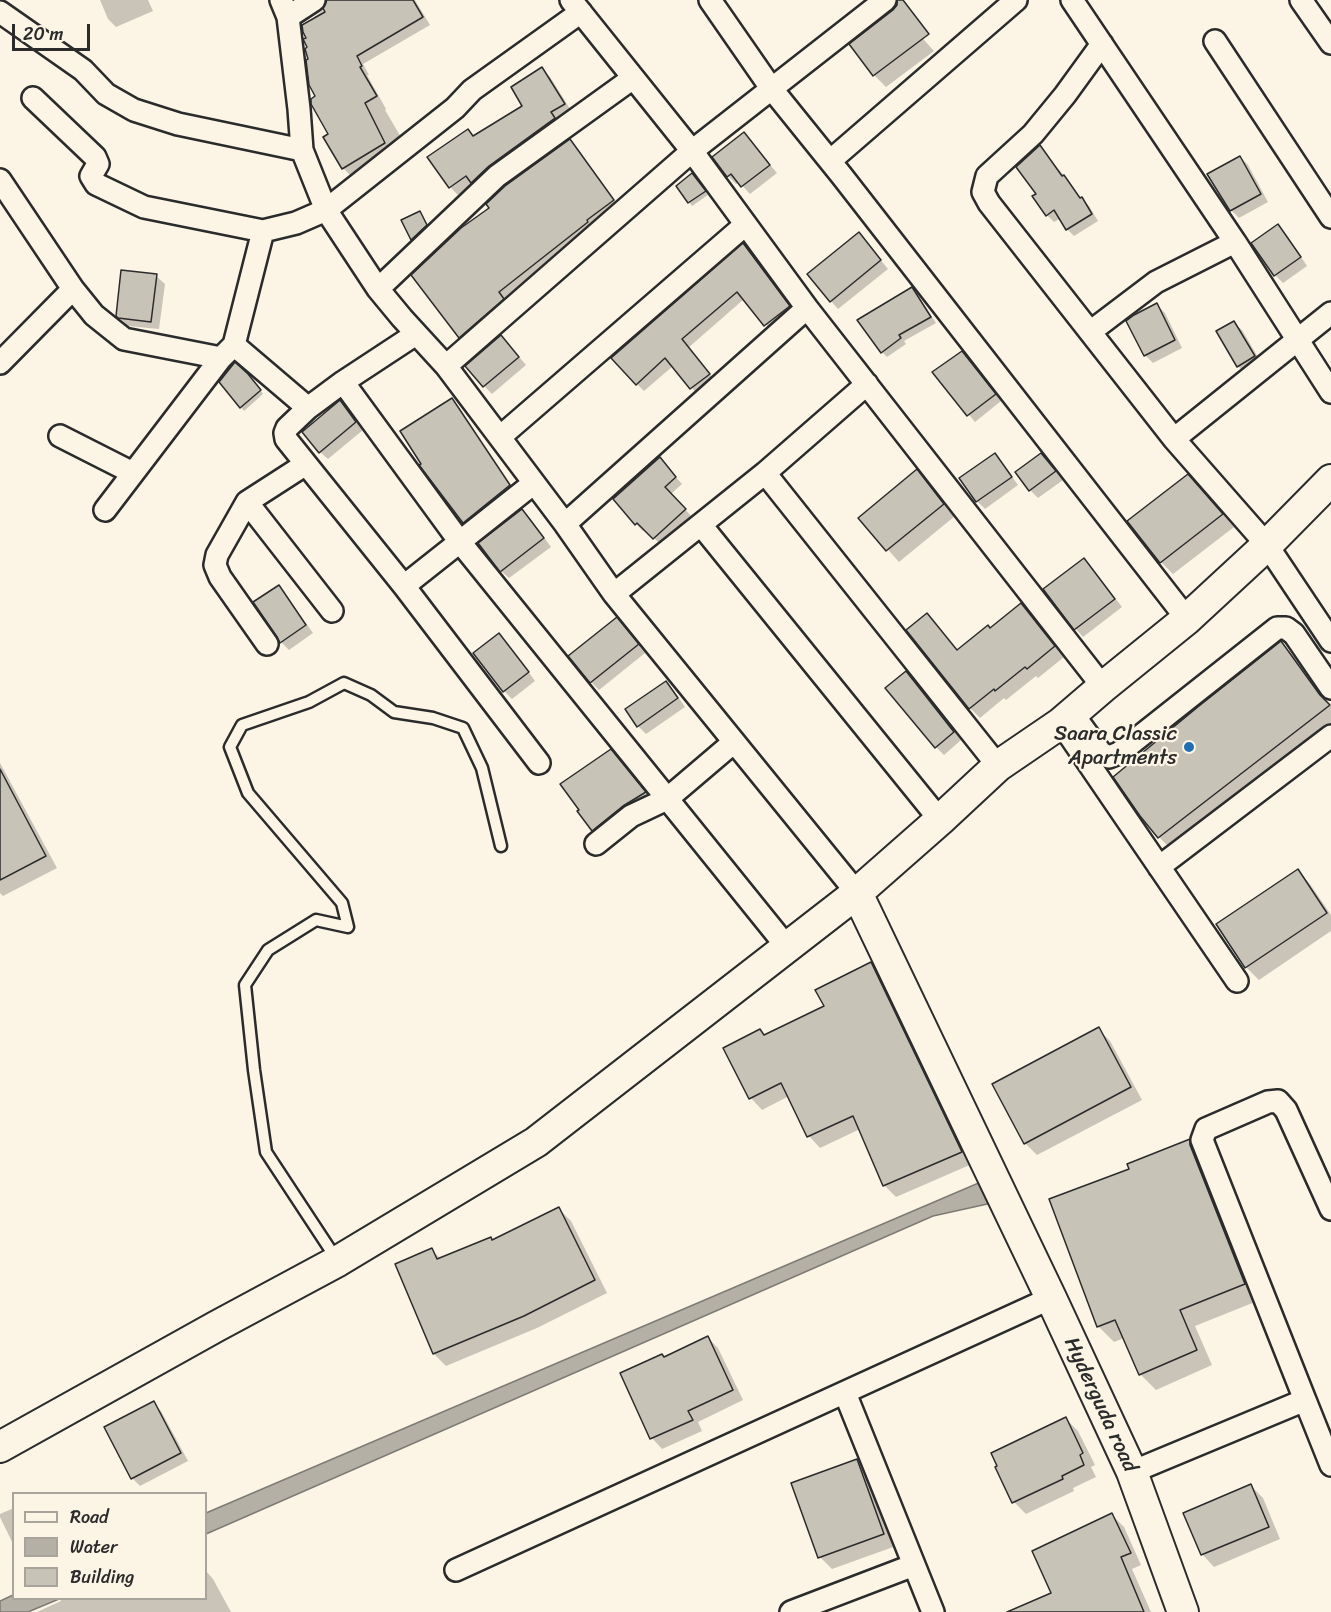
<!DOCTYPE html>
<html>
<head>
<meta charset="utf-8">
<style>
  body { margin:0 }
  #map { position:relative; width:1331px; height:1612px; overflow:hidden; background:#fcf5e5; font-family:Sriracha,sans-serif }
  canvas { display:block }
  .legend { position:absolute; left:12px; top:1492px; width:195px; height:108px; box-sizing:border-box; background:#fcf5e5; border:2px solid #a8a49b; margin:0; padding:8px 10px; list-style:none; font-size:18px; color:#2b2b2b }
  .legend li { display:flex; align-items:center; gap:12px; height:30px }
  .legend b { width:30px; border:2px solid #a8a49b }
  .scale { position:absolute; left:12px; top:24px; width:78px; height:27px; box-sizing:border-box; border:3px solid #2b2b2b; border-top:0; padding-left:8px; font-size:18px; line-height:21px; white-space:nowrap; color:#2b2b2b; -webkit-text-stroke:4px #fcf5e5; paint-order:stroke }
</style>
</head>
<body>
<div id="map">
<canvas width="1331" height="1612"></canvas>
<ul class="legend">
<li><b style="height:8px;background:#fcf5e5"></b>Road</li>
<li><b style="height:16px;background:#b4b0a5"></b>Water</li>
<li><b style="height:16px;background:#c8c3b7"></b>Building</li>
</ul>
<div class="scale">20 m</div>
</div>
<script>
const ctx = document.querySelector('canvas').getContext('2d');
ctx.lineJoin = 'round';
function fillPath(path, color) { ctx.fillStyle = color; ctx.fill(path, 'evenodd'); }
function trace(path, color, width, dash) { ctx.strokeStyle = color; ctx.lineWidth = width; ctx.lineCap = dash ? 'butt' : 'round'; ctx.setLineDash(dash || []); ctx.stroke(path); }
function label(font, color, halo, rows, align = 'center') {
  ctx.font = font + ' Sriracha,sans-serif'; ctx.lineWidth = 4.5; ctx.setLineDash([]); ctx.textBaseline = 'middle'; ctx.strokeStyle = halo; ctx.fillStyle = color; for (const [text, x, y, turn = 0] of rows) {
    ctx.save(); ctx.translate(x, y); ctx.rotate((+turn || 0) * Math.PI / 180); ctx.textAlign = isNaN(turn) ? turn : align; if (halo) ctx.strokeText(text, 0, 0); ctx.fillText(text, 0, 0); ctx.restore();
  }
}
const water = new Path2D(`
  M 988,1179 L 1001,1201 L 933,1216 L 206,1534 L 206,1513 Z
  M 13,1595 L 14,1598 L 59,1599 L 28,1612 L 0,1612 L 0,1601 Z`);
const shadow = new Path2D(`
  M 100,0 L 148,0 L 153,11 L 116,27 L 108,19 Z
  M 328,0 L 415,0 L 430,25 L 363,64 L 369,75 L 367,75 L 386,109 L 385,110 L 405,144 L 351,176 L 343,168 L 325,137 L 330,134 L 317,97 L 310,60 L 309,48 L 315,19 L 314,17 L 322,11 L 327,6 Z
  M 907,21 L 934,51 L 886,87 L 874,75 Z
  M 542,69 L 550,77 L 572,112 L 458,195 L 450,187 L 474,137 L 524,106 Z
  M 744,134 L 777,173 L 750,194 L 739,182 L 736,184 L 728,176 Z
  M 570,141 L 578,149 L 620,208 L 468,344 L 460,337 L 491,208 Z
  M 1040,147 L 1071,184 L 1081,199 L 1089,206 L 1098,221 L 1074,236 L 1067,229 L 1061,218 L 1054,222 L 1047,215 L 1038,194 Z
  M 1240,157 L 1248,165 L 1268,202 L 1239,218 L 1231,210 L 1209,174 Z
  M 696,178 L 708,195 L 692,206 L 689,202 Z
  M 420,213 L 423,216 L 430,229 L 416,242 L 413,239 L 403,221 Z
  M 1278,226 L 1286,234 L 1307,266 L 1283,283 L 1275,275 Z
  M 866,242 L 888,269 L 838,309 L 831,301 Z
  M 743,245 L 751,253 L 796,314 L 773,332 L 744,299 L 688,348 L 716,382 L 698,395 L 673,366 L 644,391 L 637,384 Z
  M 156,276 L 165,284 L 159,329 L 128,326 L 117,315 Z
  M 912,289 L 918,295 L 936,323 L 904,341 L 906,344 L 887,357 L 882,352 Z
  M 1157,305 L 1165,313 L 1182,348 L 1153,363 L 1145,355 Z
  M 1234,323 L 1242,330 L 1262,364 L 1246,374 L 1238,366 Z
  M 509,345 L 526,365 L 492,394 L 484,386 Z
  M 968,359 L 1001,401 L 975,422 L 934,372 Z
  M 252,379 L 263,394 L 244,411 L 221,382 Z
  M 451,400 L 459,408 L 517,494 L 472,530 L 464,522 Z
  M 340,402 L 348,410 L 363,430 L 328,459 L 320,452 Z
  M 994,455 L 1002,463 L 1018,485 L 985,509 L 977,501 L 961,479 Z
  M 1041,455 L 1063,480 L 1038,498 L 1030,490 Z
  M 666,466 L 682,484 L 671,494 L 692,517 L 661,545 L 645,529 L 643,531 L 636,524 Z
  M 916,471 L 929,483 L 955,516 L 899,562 L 860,518 Z
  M 1200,488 L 1234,527 L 1173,574 L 1161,562 L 1129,522 Z
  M 522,511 L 530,518 L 551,547 L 509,578 L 501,571 Z
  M 1084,560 L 1092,568 L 1122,607 L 1083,637 L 1076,629 Z
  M 279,587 L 286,595 L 313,633 L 289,650 L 281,642 Z
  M 1021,605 L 1031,614 L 1064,657 L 1038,678 L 1036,676 L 1006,700 L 1004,698 L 980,718 L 970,708 L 927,615 L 958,651 L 990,629 Z
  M 624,627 L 645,653 L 599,690 L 591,682 Z
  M 507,643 L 535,681 L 512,699 L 504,691 Z
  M 1281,643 L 1297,659 L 1331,706 L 1331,733 L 1175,853 L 1159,837 Z
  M 906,673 L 961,740 L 944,755 L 936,747 Z
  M 666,683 L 674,691 L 685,707 L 646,734 L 638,726 Z
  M 616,756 L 649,798 L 598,835 L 593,830 Z
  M 0,763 L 57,868 L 3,896 L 0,893 Z
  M 1298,871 L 1310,884 L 1331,915 L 1331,931 L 1259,980 L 1246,967 L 1218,925 Z
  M 871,964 L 882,976 L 972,1164 L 896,1197 L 884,1185 L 860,1129 L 820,1148 L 809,1136 L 789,1096 L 762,1110 L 751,1098 L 725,1049 L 760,1031 L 766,1036 L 826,1007 Z
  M 1098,1029 L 1110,1041 L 1142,1100 L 1037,1155 L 1025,1143 Z
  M 1190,1140 L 1205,1156 L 1260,1300 L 1195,1326 L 1212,1365 L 1156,1390 L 1140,1374 L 1124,1338 L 1114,1342 L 1098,1326 L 1131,1170 Z
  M 559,1209 L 571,1221 L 607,1293 L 537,1328 L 446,1366 L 434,1354 L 432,1250 L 441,1259 L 491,1239 L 493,1241 Z
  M 708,1338 L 718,1348 L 743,1400 L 698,1422 L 702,1431 L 662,1449 L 652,1438 L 622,1373 L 664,1358 Z
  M 153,1403 L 161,1411 L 188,1461 L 140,1486 L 132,1478 Z
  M 1065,1418 L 1078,1431 L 1095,1465 L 1091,1467 L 1096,1477 L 1073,1488 L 1074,1491 L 1026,1514 L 1014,1502 Z
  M 857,1460 L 869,1473 L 896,1546 L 832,1569 L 820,1557 Z
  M 1251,1486 L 1263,1498 L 1280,1539 L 1214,1567 L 1202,1554 Z
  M 14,1508 L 14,1546 L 0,1517 L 0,1514 Z
  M 1112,1515 L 1124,1527 L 1141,1565 L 1132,1569 L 1151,1612 L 1066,1612 Z
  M 206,1571 L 213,1579 L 231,1612 L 37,1612 L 61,1601 L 60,1599 L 62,1598 L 206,1598 Z`);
const building = new Path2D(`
  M 327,0 L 413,0 L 423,17 L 357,56 L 362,66 L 360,67 L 377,96 L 365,103 L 385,143 L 342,169 L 323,137 L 328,134 L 311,104 L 311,99 L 315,96 L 309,85 L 306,60 L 308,59 L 305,49 L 307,47 L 303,39 L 306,38 L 303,32 L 302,25 L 325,12 L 323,8 Z
  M 897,0 L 903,0 L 929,34 L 873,76 L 849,44 L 893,10 L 897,5 Z
  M 542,67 L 565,104 L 551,112 L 555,118 L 489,166 L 471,183 L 466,176 L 449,188 L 427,157 L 468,129 L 473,136 L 522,106 L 511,87 Z
  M 744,132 L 770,165 L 741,187 L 731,174 L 727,177 L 712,157 Z
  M 570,139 L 614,200 L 587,220 L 588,222 L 499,292 L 504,299 L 459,338 L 411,275 L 461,228 L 489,208 L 486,204 L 505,186 Z
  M 1040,145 L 1062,176 L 1064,175 L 1080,198 L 1082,197 L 1092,214 L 1066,230 L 1054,210 L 1046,216 L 1032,196 L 1036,194 L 1016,167 Z
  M 1240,156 L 1261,194 L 1230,211 L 1207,174 Z
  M 692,173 L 706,191 L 688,203 L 676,186 Z
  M 420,211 L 427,225 L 411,240 L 401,220 Z
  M 1278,224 L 1301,257 L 1274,276 L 1251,243 Z
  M 859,232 L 881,260 L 830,302 L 807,274 Z
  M 743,243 L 790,306 L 764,326 L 737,292 L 682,339 L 710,374 L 690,389 L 665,358 L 636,385 L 611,358 Z
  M 121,270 L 157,274 L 151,322 L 118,318 L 116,316 Z
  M 912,287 L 931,317 L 899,335 L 901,338 L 881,353 L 857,320 Z
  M 1157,303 L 1175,340 L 1144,356 L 1126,321 L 1134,315 Z
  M 1234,321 L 1255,356 L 1237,367 L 1216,331 Z
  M 501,335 L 519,357 L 483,387 L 465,366 Z
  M 962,351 L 996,394 L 967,416 L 932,372 Z
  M 235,362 L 248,374 L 261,390 L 240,408 L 219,382 Z
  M 452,398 L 510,485 L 463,523 L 419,465 L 421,464 L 400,431 Z
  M 340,400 L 356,422 L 319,453 L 302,432 Z
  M 995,453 L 1012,477 L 976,502 L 959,478 Z
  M 1041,453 L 1056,471 L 1029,491 L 1015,472 Z
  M 660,457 L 676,477 L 665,487 L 686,509 L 653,539 L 637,523 L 635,525 L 613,499 Z
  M 917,469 L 944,504 L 886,551 L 858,518 Z
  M 1188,474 L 1223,514 L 1160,563 L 1127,521 Z
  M 522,509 L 544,538 L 500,572 L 478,543 Z
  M 1084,558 L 1115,599 L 1074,630 L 1043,589 Z
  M 279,585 L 306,625 L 280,643 L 277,637 L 253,602 Z
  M 1021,603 L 1055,646 L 1027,669 L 1025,667 L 995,691 L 994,689 L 969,709 L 906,630 L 927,613 L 957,650 L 988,625 L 990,628 Z
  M 617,617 L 639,644 L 590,683 L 568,656 Z
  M 499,633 L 529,672 L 503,692 L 473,653 Z
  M 1281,641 L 1320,695 L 1330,705 L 1158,838 L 1140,816 L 1113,777 L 1199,706 Z
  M 906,671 L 954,732 L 935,748 L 885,688 Z
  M 666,681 L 678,698 L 637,727 L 625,709 Z
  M 611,749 L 646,792 L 623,806 L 592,831 L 577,811 L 579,810 L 560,784 Z
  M 0,769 L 46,856 L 0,880 Z
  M 1298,869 L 1327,913 L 1245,968 L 1216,924 Z
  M 871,962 L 962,1152 L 883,1186 L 853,1116 L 807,1137 L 781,1083 L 749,1099 L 723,1048 L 760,1029 L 764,1035 L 824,1006 L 815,990 Z
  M 1099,1027 L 1131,1087 L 1024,1144 L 992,1084 Z
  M 1190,1139 L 1190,1145 L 1245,1284 L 1180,1310 L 1197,1350 L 1139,1375 L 1115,1320 L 1097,1327 L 1049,1199 L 1129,1169 L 1127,1164 Z
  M 559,1207 L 595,1280 L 524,1316 L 433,1354 L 395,1264 L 432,1248 L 437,1259 L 491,1237 L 492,1240 Z
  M 708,1336 L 733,1390 L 688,1411 L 693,1420 L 650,1439 L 620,1373 L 662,1354 L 664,1357 Z
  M 154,1401 L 181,1453 L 131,1479 L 104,1427 Z
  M 1066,1417 L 1083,1453 L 1080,1455 L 1084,1465 L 1062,1476 L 1063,1479 L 1012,1503 L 995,1467 L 997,1466 L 991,1453 Z
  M 857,1459 L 884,1534 L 818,1558 L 791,1483 Z
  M 1251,1484 L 1269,1527 L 1201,1555 L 1183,1513 Z
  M 1112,1513 L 1131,1553 L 1121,1557 L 1144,1612 L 1007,1612 L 1051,1593 L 1032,1551 Z`);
const lane = new Path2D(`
  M 337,1260 L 266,1152 L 254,1070 L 245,985 L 268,950 L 316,920 L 348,927 L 342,903 L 248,793 L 230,747 L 242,725 L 309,702 L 344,683 L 371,695 L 394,712 L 433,718 L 463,728 L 482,768 L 501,846`);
const street = new Path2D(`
  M 281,0 L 288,17 L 299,109 L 302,150 L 326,210 L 378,289 L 402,318 L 446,366 L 565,524 L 614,594 L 857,893
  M 571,0 L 692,151 L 807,308 L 1103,687
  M 710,0 L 771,88 L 842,176 L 1187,619
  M 1072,0 L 1235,242 L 1331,392
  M 1301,0 L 1331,43
  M 0,12 L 83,70 L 106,94 L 134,110 L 178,124 L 302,150
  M 288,17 L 314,0
  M 1215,41 L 1331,217
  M 1102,44 L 1065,95 L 1033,134 L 987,176 L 983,192 L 989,203 L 1174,439 L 1267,545 L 1331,641
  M 33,98 L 95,157 L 98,164 L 91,176 L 96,184 L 144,207 L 263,231
  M 830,161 L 1016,0
  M 0,180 L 73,289 L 94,315 L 124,339 L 221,358 L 234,345 L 308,408
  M 378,289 L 497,176 L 633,78
  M 1090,332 L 1156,282 L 1235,242
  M 416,334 L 343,382 L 308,408 L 287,428 L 285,433 L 286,439 L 404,586 L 539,763
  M 234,345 L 263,231 L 296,223 L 326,210 L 455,108 L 472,90 L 581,12
  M 0,363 L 73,289
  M 446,366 L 692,151 L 885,0
  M 343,382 L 460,542 L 787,947
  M 60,436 L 133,473
  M 500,437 L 745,225
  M 1174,439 L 1331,313
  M 765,473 L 998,766
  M 247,502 L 332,611
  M 105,510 L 221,358
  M 565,524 L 807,308
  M 701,525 L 940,820
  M 404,586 L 534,483
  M 614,594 L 765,473 L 867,384
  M 267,644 L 220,577 L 215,565 L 217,555 L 247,502 L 306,464
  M 1072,713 L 1101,753 L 1109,757 L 1119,753 L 1277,628 L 1286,628 L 1294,634 L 1331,688
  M 1061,723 L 1237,981
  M 596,844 L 631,816 L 667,799 L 734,742
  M 1159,867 L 1331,736
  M 845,1393 L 933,1612
  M 1305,1400 L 1331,1465
  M 1132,1472 L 1305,1400 L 1202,1140 L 1206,1129 L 1268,1102 L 1278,1101 L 1286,1110 L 1331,1209
  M 456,1570 L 1051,1298
  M 791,1612 L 914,1565`);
const secondary = new Path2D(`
  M 857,893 L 1051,1298 L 1132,1472 L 1183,1612
  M 0,1447 L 217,1326 L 338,1261 L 536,1142 L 857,893 L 940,820 L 998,766 L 1061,723 L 1103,687 L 1187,619 L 1267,545 L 1331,480`);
const markers = [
  [1189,747,6,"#1f6fb2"]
];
const poiNames = [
  ["Saara Classic",1177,735],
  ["Apartments",1177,759]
];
const streetNames = [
  ["Hyderguda road",1100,1405,65]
];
fillPath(water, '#b4b0a5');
trace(water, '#7d7b74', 1.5);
fillPath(shadow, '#0003');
fillPath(building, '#c8c3b7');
trace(building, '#2b2b2b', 1.5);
trace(lane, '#2b2b2b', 15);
trace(street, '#2b2b2b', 26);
trace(secondary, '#2b2b2b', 34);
trace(lane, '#fcf5e5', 10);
trace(street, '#fcf5e5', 21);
trace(secondary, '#fcf5e5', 30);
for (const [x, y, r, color] of markers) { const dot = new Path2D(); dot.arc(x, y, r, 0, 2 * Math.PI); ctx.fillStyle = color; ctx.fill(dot); trace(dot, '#fcf5e5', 2); }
label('21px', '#2b2b2b', '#fcf5e5', poiNames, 'right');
label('21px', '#2b2b2b', '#fcf5e5', streetNames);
</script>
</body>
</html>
